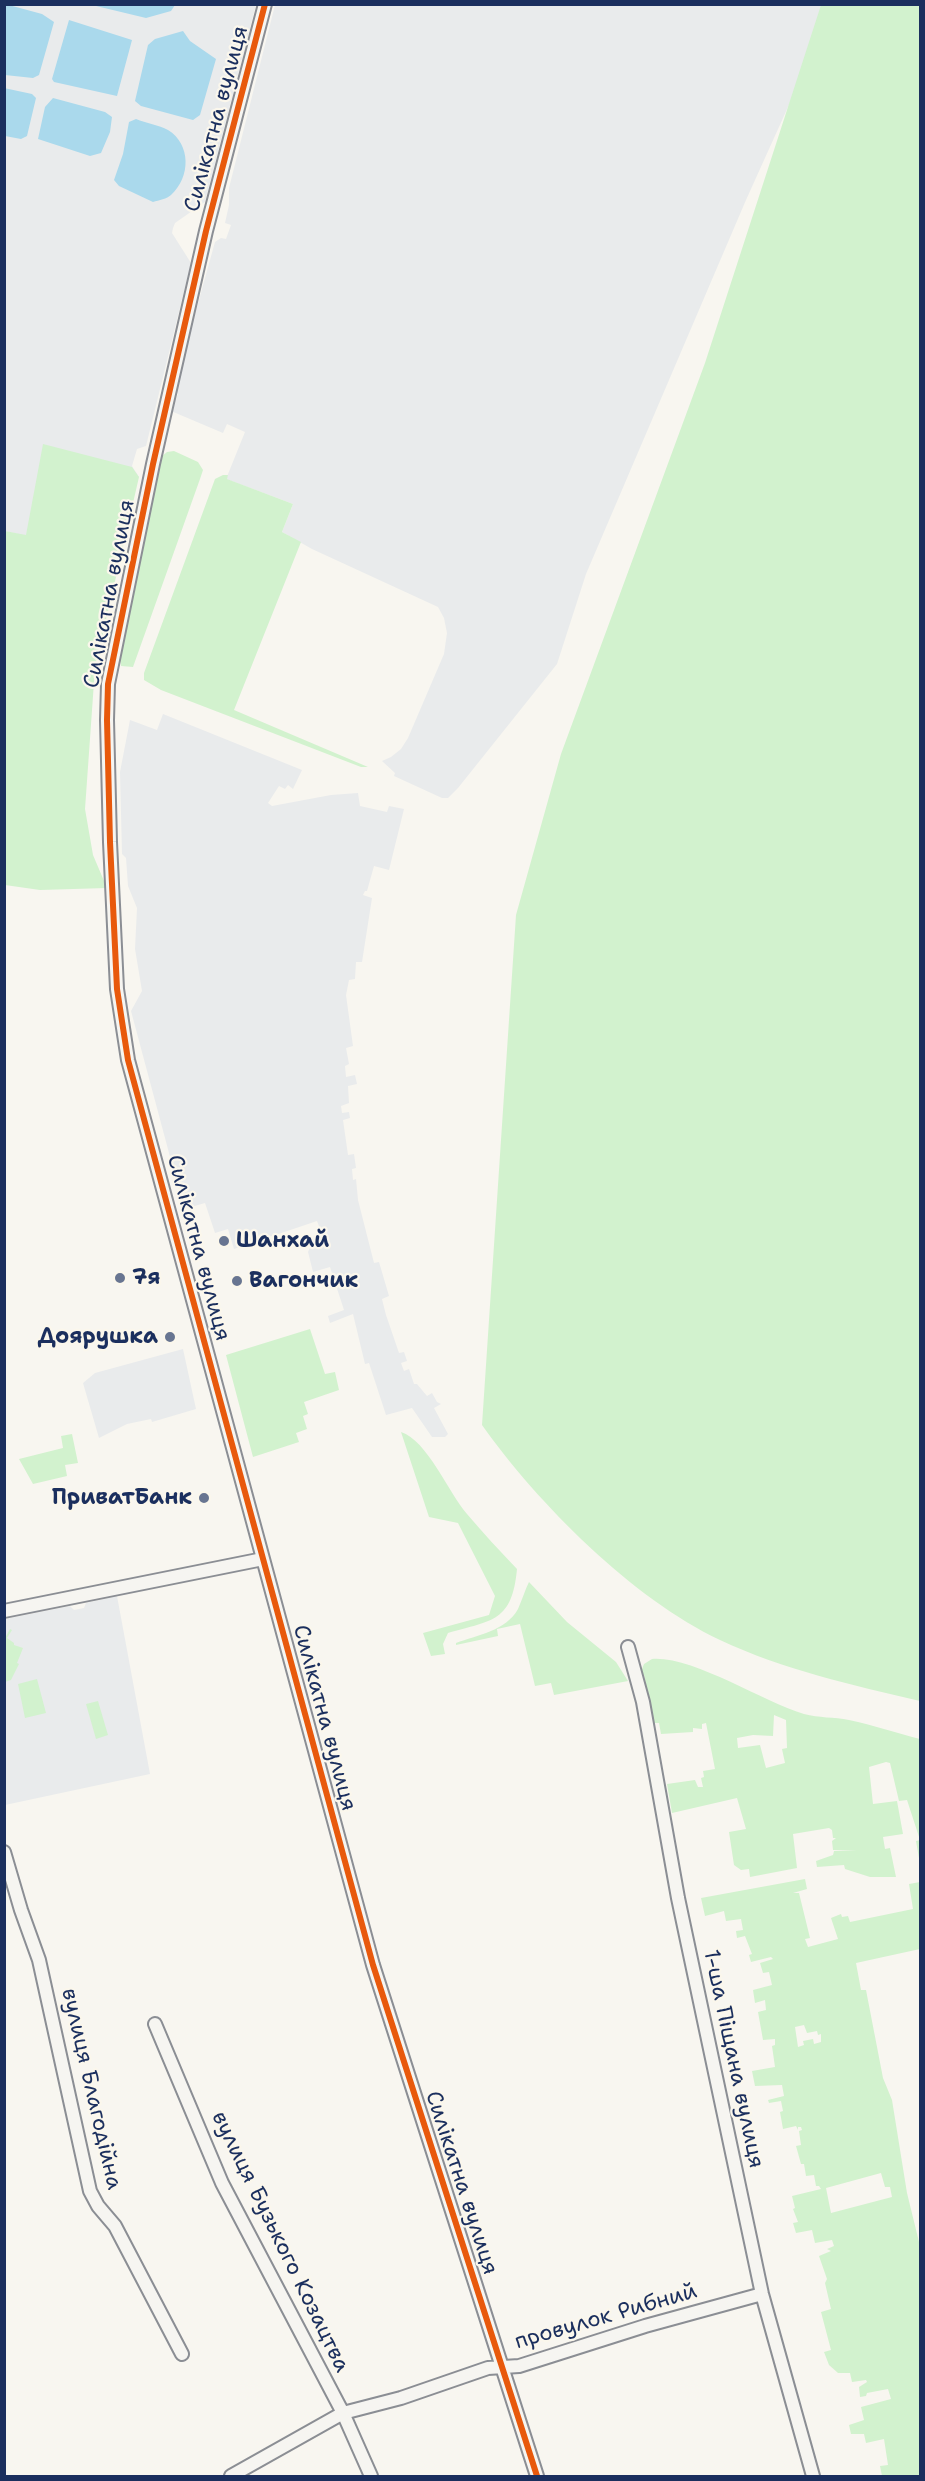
<!DOCTYPE html>
<html>
<head>
<meta charset="utf-8">
<style>
  body { margin:0 }
  #map { position:relative; width:925px; height:2481px; overflow:hidden; background:#f8f6f0; font-family:"Shantell Sans",sans-serif }
  canvas { display:block }
  .frame { position:absolute; inset:0; border:6px solid #1b2f5e; pointer-events:none }
</style>
</head>
<body>
<div id="map">
<canvas width="925" height="2481"></canvas>
<div class="frame"></div>
</div>
<script>
const ctx = document.querySelector('canvas').getContext('2d');
ctx.lineJoin = 'round';
function fillPath(path, color) { ctx.fillStyle = color; ctx.fill(path, 'evenodd'); }
function trace(path, color, width, dash) { ctx.strokeStyle = color; ctx.lineWidth = width; ctx.lineCap = dash ? 'butt' : 'round'; ctx.setLineDash(dash || []); ctx.stroke(path); }
function label(font, color, halo, rows, align = 'center') {
  ctx.font = font + ' "Shantell Sans",sans-serif'; ctx.lineWidth = 4.5; ctx.setLineDash([]); ctx.textBaseline = 'middle'; ctx.strokeStyle = halo; ctx.fillStyle = color; for (const [text, x, y, turn = 0] of rows) {
    ctx.save(); ctx.translate(x, y); ctx.rotate((+turn || 0) * Math.PI / 180); ctx.textAlign = isNaN(turn) ? turn : align; if (halo) ctx.strokeText(text, 0, 0); ctx.fillText(text, 0, 0); ctx.restore();
  }
}
const built = new Path2D(`
  M 5,5 L 256,5 L 205,202 L 175,223 L 173,228 L 172,233 L 191,263 L 146,446 L 137,449 L 132,466 L 139,477 L 26,536 L 5,531 Z
  M 275,5 L 834,5 L 746,200 L 586,574 L 557,664 L 458,788 L 448,798 L 442,798 L 394,776 L 395,773 L 382,761 L 391,757 L 401,749 L 408,738 L 444,654 L 447,633 L 444,618 L 438,607 L 312,549 L 282,532 L 293,504 L 226,479 L 245,432 L 227,424 L 223,433 L 171,411 L 178,394 L 174,390 L 215,242 L 221,238 L 226,239 L 231,225 L 225,223 L 229,205 L 229,188 Z
  M 163,714 L 302,770 L 293,789 L 288,785 L 285,789 L 279,786 L 268,803 L 272,806 L 331,795 L 358,793 L 360,806 L 387,812 L 389,806 L 404,809 L 389,870 L 374,866 L 367,891 L 365,891 L 363,895 L 372,898 L 362,962 L 356,962 L 355,979 L 349,980 L 346,995 L 353,1046 L 346,1048 L 349,1064 L 345,1066 L 346,1077 L 355,1075 L 357,1084 L 348,1086 L 349,1103 L 341,1106 L 342,1113 L 349,1112 L 350,1118 L 343,1120 L 348,1155 L 354,1154 L 356,1168 L 352,1169 L 353,1180 L 356,1179 L 358,1200 L 374,1263 L 379,1262 L 389,1296 L 382,1299 L 386,1315 L 399,1353 L 404,1352 L 407,1361 L 401,1363 L 404,1371 L 409,1369 L 414,1384 L 417,1384 L 427,1396 L 432,1393 L 437,1402 L 441,1404 L 434,1408 L 448,1434 L 445,1437 L 432,1437 L 412,1408 L 386,1415 L 369,1363 L 365,1364 L 353,1314 L 330,1323 L 328,1316 L 344,1310 L 330,1267 L 313,1272 L 308,1252 L 319,1226 L 317,1221 L 234,1249 L 228,1229 L 215,1233 L 205,1203 L 184,1209 L 131,1011 L 142,991 L 135,949 L 137,908 L 128,886 L 126,858 L 122,854 L 120,772 L 130,720 L 157,730 Z
  M 183,1349 L 196,1409 L 152,1422 L 151,1419 L 127,1424 L 99,1438 L 83,1383 L 95,1373 Z
  M 117,1596 L 150,1774 L 5,1805 L 5,1619 L 70,1606 L 74,1610 L 84,1608 L 86,1603 Z`);
const green = new Path2D(`
  M 821,5 L 920,5 L 920,1701 C 852,1685 784,1670 720,1640 C 633,1599 538,1504 482,1425 L 516,915 L 561,754 L 705,363 Z
  M 43,444 L 132,467 L 139,477 L 95,668 L 85,809 L 93,855 L 107,888 L 40,890 L 5,885 L 5,531 L 26,535 Z
  M 174,451 L 198,462 L 203,470 L 200,479 L 133,667 L 121,666 L 120,657 L 161,457 L 167,452 Z
  M 223,475 L 228,475 L 227,479 L 293,504 L 282,532 L 301,542 L 234,710 L 368,767 L 361,767 L 161,690 L 144,680 L 144,673 L 215,479 Z
  M 310,1329 L 325,1374 L 335,1372 L 339,1390 L 304,1402 L 308,1414 L 303,1416 L 307,1429 L 296,1433 L 299,1442 L 253,1457 L 226,1355 Z
  M 401,1432 C 427,1440 448,1492 467,1514 C 483,1533 500,1551 517,1569 C 512,1622 493,1620 448,1633 L 443,1644 L 445,1654 L 431,1656 L 423,1633 L 489,1615 L 495,1596 L 458,1523 L 429,1517 Z
  M 72,1434 L 78,1463 L 65,1465 L 67,1476 L 33,1484 L 19,1459 L 63,1448 L 61,1436 Z
  M 529,1582 L 567,1622 L 616,1662 L 628,1681 L 554,1695 L 551,1683 L 535,1686 L 520,1624 L 497,1629 L 498,1636 L 456,1645 L 456,1643 C 477,1635 506,1631 518,1609 C 522,1600 525,1590 529,1582 Z
  M 10,1629 L 12,1630 L 7,1638 L 14,1643 L 14,1645 L 23,1648 L 17,1663 L 19,1664 L 11,1680 L 5,1682 L 5,1638 Z
  M 652,1659 C 693,1656 761,1701 804,1714 C 819,1718 834,1717 849,1720 C 873,1725 897,1733 920,1739 L 920,1864 L 916,1841 L 920,1840 L 907,1800 L 899,1801 L 890,1763 L 886,1762 L 869,1767 L 873,1804 L 897,1801 L 903,1834 L 883,1837 L 885,1849 L 890,1848 L 896,1877 L 870,1877 L 845,1869 L 844,1865 L 817,1867 L 816,1861 L 833,1855 L 834,1851 L 857,1850 L 833,1850 L 832,1841 L 836,1838 L 833,1838 L 832,1830 L 829,1828 L 793,1834 L 797,1868 L 750,1877 L 749,1869 L 741,1870 L 734,1865 L 729,1832 L 746,1829 L 737,1798 L 672,1813 L 667,1784 L 695,1780 L 698,1787 L 703,1787 L 701,1778 L 704,1777 L 703,1771 L 715,1769 L 706,1723 L 702,1724 L 702,1729 L 693,1728 L 693,1732 L 661,1734 L 659,1723 L 654,1723 L 644,1675 L 640,1674 L 644,1664 ZM 774,1715 L 786,1720 L 787,1748 L 782,1749 L 785,1763 L 766,1768 L 760,1745 L 738,1748 L 737,1738 L 753,1735 L 773,1736 Z
  M 37,1679 L 46,1713 L 25,1718 L 18,1684 Z
  M 98,1701 L 108,1735 L 96,1739 L 86,1704 Z
  M 805,1879 L 807,1889 L 793,1893 L 799,1893 L 810,1938 L 805,1939 L 808,1947 L 838,1939 L 831,1918 L 841,1914 L 842,1917 L 848,1916 L 850,1922 L 913,1909 L 909,1884 L 920,1882 L 920,1949 L 856,1963 L 861,1990 L 866,1990 L 883,2078 L 892,2100 L 907,2193 L 920,2246 L 920,2476 L 882,2476 L 880,2466 L 888,2465 L 884,2439 L 866,2443 L 864,2434 L 851,2434 L 849,2425 L 864,2420 L 861,2407 L 891,2399 L 888,2389 L 867,2393 L 866,2396 L 860,2397 L 859,2387 L 867,2382 L 866,2380 L 852,2382 L 850,2373 L 838,2373 L 829,2365 L 824,2352 L 831,2350 L 821,2312 L 831,2309 L 825,2283 L 827,2279 L 819,2256 L 831,2251 L 827,2249 L 834,2246 L 832,2240 L 815,2243 L 812,2230 L 796,2233 L 793,2223 L 798,2222 L 793,2209 L 795,2208 L 792,2196 L 821,2189 L 819,2186 L 816,2186 L 814,2175 L 806,2176 L 804,2164 L 801,2164 L 796,2146 L 801,2145 L 799,2131 L 802,2130 L 801,2127 L 798,2127 L 798,2130 L 796,2126 L 783,2129 L 780,2112 L 783,2111 L 781,2101 L 769,2103 L 768,2100 L 784,2096 L 782,2085 L 755,2086 L 752,2071 L 775,2067 L 772,2046 L 775,2045 L 775,2039 L 763,2040 L 758,2012 L 766,2010 L 765,2000 L 755,2003 L 753,1990 L 772,1985 L 769,1972 L 763,1973 L 760,1963 L 773,1959 L 771,1957 L 751,1962 L 749,1955 L 752,1954 L 745,1936 L 737,1938 L 736,1931 L 743,1930 L 741,1919 L 726,1921 L 724,1911 L 705,1916 L 701,1898 ZM 804,2025 L 807,2033 L 817,2031 L 818,2035 L 821,2034 L 821,2042 L 814,2044 L 813,2039 L 803,2041 L 804,2045 L 798,2047 L 795,2027 ZM 881,2173 L 885,2187 L 890,2187 L 892,2197 L 831,2213 L 826,2188 Z`);
const water = new Path2D(`
  M 5,4 L 42,14 L 54,22 L 39,75 L 33,78 L 5,75 Z
  M 92,5 L 175,4 L 175,5 L 171,11 L 146,18 Z
  M 69,20 L 132,40 L 117,96 L 54,82 L 52,79 Z
  M 183,31 L 190,41 L 216,59 L 200,115 L 193,120 L 141,106 L 135,101 L 148,45 L 155,39 Z
  M 4,88 L 32,94 L 36,98 L 27,136 L 21,139 L 5,136 Z
  M 53,98 L 105,112 L 112,117 L 110,132 L 101,153 L 90,156 L 38,139 L 45,107 Z
  M 136,119 C 146,123 159,125 168,130 C 191,144 191,177 171,195 C 167,199 159,200 153,202 L 119,186 L 114,180 L 123,154 L 129,122 Z`);
const street = new Path2D(`
  M 265,4 L 206,231 L 153,464 L 108,684 L 107,720 L 110,842 L 117,989 L 128,1060 L 373,1965 L 537,2476
  M 4,1611 L 263,1559
  M 628,1647 L 643,1702 L 678,1898 L 762,2294 L 813,2476
  M 4,1852 L 21,1910 L 39,1960 L 90,2191 L 98,2206 L 115,2226 L 182,2354
  M 155,2024 L 222,2183 L 343,2413 L 371,2476
  M 231,2476 L 343,2413 L 401,2398 L 488,2368 L 519,2366 L 645,2326 L 762,2294`);
const cycleway = new Path2D(`
  M 265,4 L 206,231 L 153,464 L 108,684 L 107,720 L 110,842 L 117,989 L 128,1060 L 373,1965 L 537,2476`);
const markers = [
  [224,1241,6,"#687591"],
  [120,1278,6,"#687591"],
  [237,1281,6,"#687591"],
  [170,1337,6,"#687591"],
  [204,1498,6,"#687591"]
];
const streetNames = [
  ["Силікатна вулиця",217,119,-75],
  ["Силікатна вулиця",110,594,-79],
  ["Силікатна вулиця",198,1248,75],
  ["Силікатна вулиця",324,1718,75],
  ["1-ша Піщана вулиця",733,2059,78],
  ["вулиця Благодійна",91,2089,77],
  ["Силікатна вулиця",461,2183,72],
  ["вулиця Бузького Козацтва",280,2242,64],
  ["провулок Рибний",606,2317,-16]
];
const poiNames = [
  ["Шанхай",236,1241],
  ["7я",132,1278],
  ["Вагончик",249,1281],
  ["Доярушка",158,1337,"right"],
  ["ПриватБанк",192,1498,"right"]
];
fillPath(built, '#e9ebec');
fillPath(green, '#d2f2ce');
fillPath(water, '#aad9ec');
trace(street, '#8b8e94', 16);
trace(street, '#f6f5f1', 12);
trace(cycleway, '#e8590c', 6);
for (const [x, y, r, color] of markers) { const dot = new Path2D(); dot.arc(x, y, r, 0, 2 * Math.PI); ctx.fillStyle = color; ctx.fill(dot); trace(dot, '#fbf7ec', 2); }
label('22px', '#1b2f5e', '#fbf7ec', streetNames);
label('bold 22px', '#1b2f5e', '#fbf7ec', poiNames, 'left');
</script>
</body>
</html>
